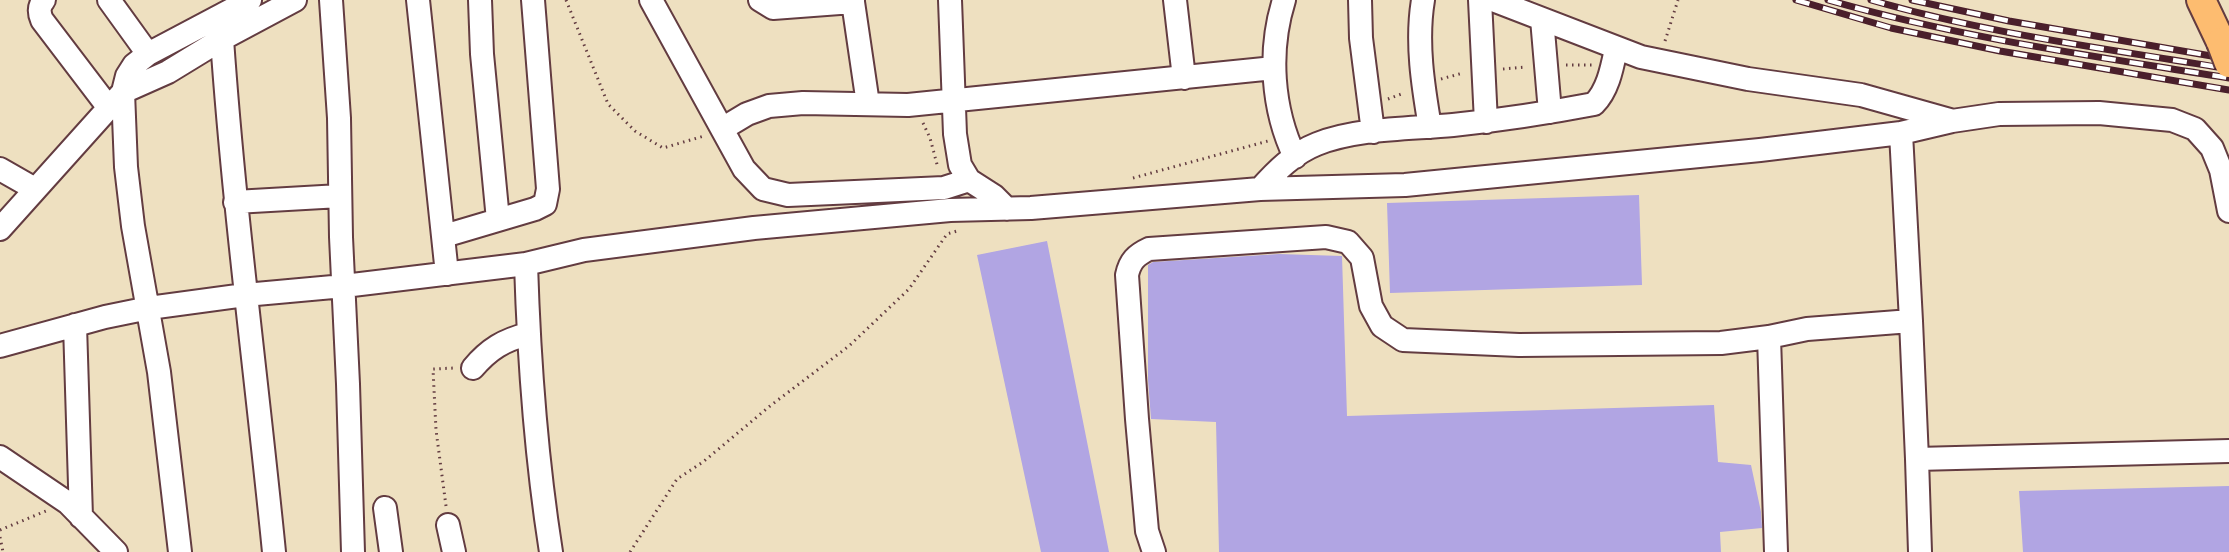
<!DOCTYPE html>
<html>
<head>
<meta charset="utf-8">
<style>
  body { margin:0 }
  canvas { display:block; background:#eee0c0 }
</style>
</head>
<body>
<canvas width="2229" height="552"></canvas>
<script>
const ctx = document.querySelector('canvas').getContext('2d');
ctx.lineJoin = 'round';
function fillPath(path, color) { ctx.fillStyle = color; ctx.fill(path, 'evenodd'); }
function trace(path, color, width, dash) { ctx.strokeStyle = color; ctx.lineWidth = width; ctx.lineCap = dash ? 'butt' : 'round'; ctx.setLineDash(dash || []); ctx.stroke(path); }
const building = new Path2D(`
  M 1639,195 L 1642,285 L 1390,293 L 1387,203 Z
  M 1047,241 L 1109,552 L 1041,552 L 977,255 Z
  M 1279,254 L 1342,256 L 1347,416 L 1714,405 L 1718,462 L 1751,465 L 1761,512 L 1762,528 L 1720,532 L 1721,552 L 1219,552 L 1216,422 L 1151,419 L 1148,380 L 1148,265 L 1153,262 Z
  M 2229,486 L 2229,552 L 2023,552 L 2019,491 Z`);
const path = new Path2D(`
  M 566,0 L 608,104 L 635,131 L 663,148 L 704,136
  M 1665,41 L 1678,0
  M 1566,65 L 1592,65
  M 1503,69 L 1526,67
  M 1441,79 L 1463,73
  M 1388,99 L 1404,93
  M 923,123 L 930,138 L 938,168
  M 1133,178 L 1268,141
  M 446,506 L 436,430 L 433,369 L 454,368
  M 0,530 L 46,511
  M 0,537 L 3,552
  M 630,552 L 677,479 L 703,462 L 770,406 L 849,346 L 909,289 L 947,234 L 957,231`);
const minor = new Path2D(`
  M 44,0 C 38,7 39,13 42,20 L 109,108
  M 109,0 L 148,54
  M 331,0 L 339,118 L 341,237 L 348,384 L 353,552
  M 418,0 L 447,274
  M 480,0 L 482,54 L 498,220
  M 651,0 L 744,169 L 763,189 L 788,195 L 944,188 L 969,180
  M 760,0 L 773,8 L 853,2 L 853,0
  M 950,0 L 955,134 L 960,165 L 969,180 L 994,196 L 1007,209
  M 1175,0 L 1184,78
  M 1284,0 C 1268,51 1272,109 1295,157
  M 1360,0 L 1361,38 L 1373,132
  M 1423,0 C 1416,42 1423,86 1430,127
  M 1480,0 L 1486,122
  M 1493,0 L 1641,57 L 1748,79 L 1861,95 L 1950,120
  M 853,2 L 868,104
  M 1542,19 L 1550,112
  M 222,39 C 234,211 257,381 274,552
  M 722,129 L 747,114 L 769,106 L 803,103 L 908,105 L 1274,68
  M 1901,133 L 1911,321
  M 0,169 L 35,189
  M 1260,189 C 1276,171 1294,153 1317,144 C 1357,128 1410,129 1453,125 C 1501,120 1547,113 1594,104 C 1608,90 1612,68 1616,49
  M 235,202 L 340,196
  M 0,229 L 123,92 L 168,72 L 222,39 L 295,0
  M 444,236 L 535,209 L 545,204 L 548,189 L 533,0
  M 526,264 C 529,361 536,457 551,552
  M 75,325 L 81,517
  M 1769,337 L 1776,552
  M 0,346 L 105,317 L 149,308 L 245,295 L 344,286 L 526,264 L 584,250 L 754,228 L 950,210 L 1031,208 L 1260,189 L 1405,185 L 1760,150 L 1901,133 L 1952,121 L 1999,114 L 2099,113 L 2172,120 L 2195,129 L 2212,148 L 2221,170 L 2229,211
  M 473,368 C 489,349 504,340 528,334
  M 0,457 L 68,503 L 116,552
  M 385,508 L 391,552
  M 448,525 L 454,552
  M 180,552 L 159,372 L 133,226 L 126,167 L 123,92 L 127,76 L 134,65 L 148,54 L 250,0
  M 1154,552 L 1147,531 L 1137,419 L 1127,275 C 1130,261 1136,255 1149,249 L 1326,237 L 1348,242 L 1362,258 L 1371,306 L 1382,326 L 1403,340 L 1519,345 L 1721,343 L 1769,337 L 1807,329 L 1911,321 L 1917,459
  M 1920,552 L 1917,459 L 2229,451`);
const major = new Path2D(`
  M 2201,0 L 2221,42`);
const rail = new Path2D(`
  M 1796,0 L 1891,28 L 2000,51 L 2229,90
  M 1828,0 C 1960,38 2094,56 2229,78
  M 1871,0 C 1987,34 2110,49 2229,69
  M 1912,0 L 2009,21 L 2229,59`);
const majorBridge = new Path2D(`
  M 2221,42 L 2229,63`);
fillPath(building, '#b1a5e3');
trace(minor, '#633c41', 26);
trace(major, '#633c41', 32);
trace(path, '#633c41', 3, [1.5, 4.5]);
trace(minor, '#fff', 22);
trace(major, '#fdbc70', 28);
trace(rail, '#4a1f2b', 7);
trace(rail, '#fff', 4.5, [14]);
trace(majorBridge, '#633c41', 32, []);
trace(majorBridge, '#fdbc70', 28);
</script>
</body>
</html>
